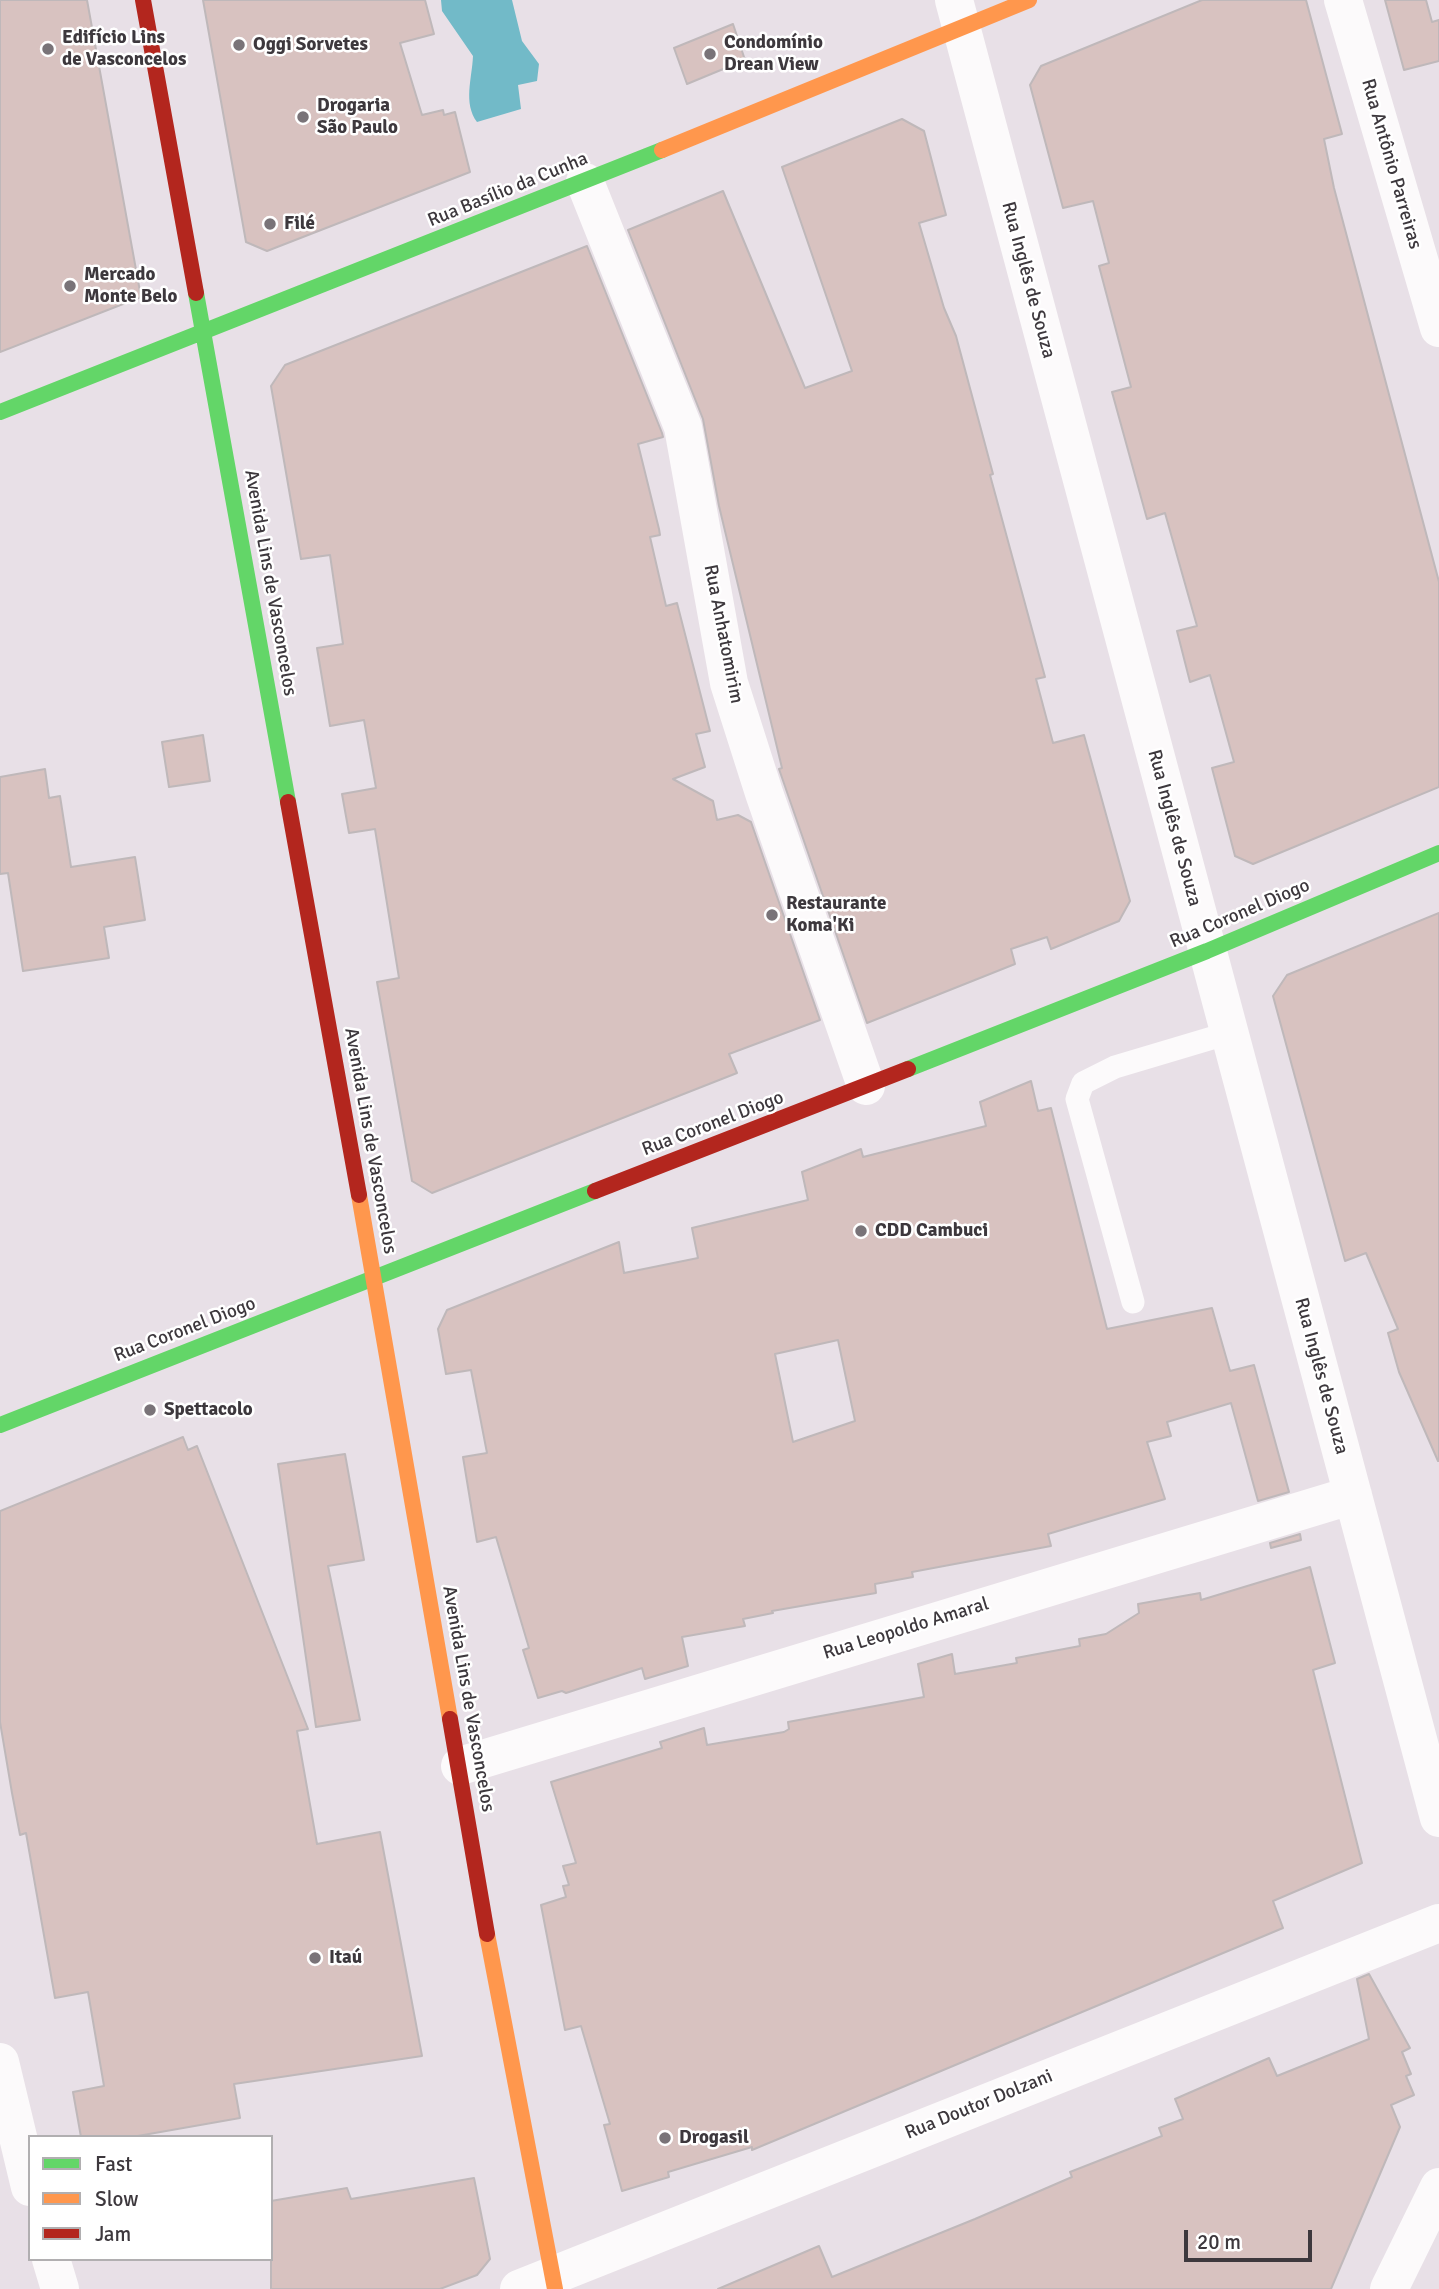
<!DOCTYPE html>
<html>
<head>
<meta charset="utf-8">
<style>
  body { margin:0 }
  #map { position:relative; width:1439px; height:2289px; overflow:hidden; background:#e8e0e7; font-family:Signika,sans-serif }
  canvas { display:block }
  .legend { position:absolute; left:28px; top:2135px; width:245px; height:126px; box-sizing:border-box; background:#fff; border:2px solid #b1afb1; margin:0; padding:9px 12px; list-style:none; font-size:21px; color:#3d383d }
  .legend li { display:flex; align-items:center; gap:14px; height:35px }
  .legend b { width:35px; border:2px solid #b1afb1 }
  .scale { position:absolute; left:1184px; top:2230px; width:128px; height:32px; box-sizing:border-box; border:4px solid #3d383d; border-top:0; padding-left:9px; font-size:21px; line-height:24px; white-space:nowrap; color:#3d383d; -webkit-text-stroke:5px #fff; paint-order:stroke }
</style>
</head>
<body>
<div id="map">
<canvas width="1439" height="2289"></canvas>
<ul class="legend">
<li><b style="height:9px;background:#63d668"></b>Fast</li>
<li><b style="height:9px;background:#ff974d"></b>Slow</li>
<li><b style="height:9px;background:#b3261e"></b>Jam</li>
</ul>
<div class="scale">20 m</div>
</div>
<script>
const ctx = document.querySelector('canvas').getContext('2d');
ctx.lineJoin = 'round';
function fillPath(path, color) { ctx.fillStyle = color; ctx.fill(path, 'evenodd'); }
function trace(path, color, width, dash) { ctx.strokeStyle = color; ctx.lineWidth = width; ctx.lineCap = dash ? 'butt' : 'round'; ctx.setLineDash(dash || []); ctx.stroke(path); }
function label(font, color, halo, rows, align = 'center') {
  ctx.font = font + ' Signika,sans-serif'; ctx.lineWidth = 5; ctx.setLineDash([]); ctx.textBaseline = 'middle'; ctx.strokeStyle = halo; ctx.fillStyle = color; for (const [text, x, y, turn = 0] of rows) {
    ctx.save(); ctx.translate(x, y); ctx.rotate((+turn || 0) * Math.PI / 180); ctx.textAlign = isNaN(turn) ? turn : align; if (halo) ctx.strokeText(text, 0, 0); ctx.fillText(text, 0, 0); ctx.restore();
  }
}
const water = new Path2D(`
  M 441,0 L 512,0 L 522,41 L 539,64 L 537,81 L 518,85 L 521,109 L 477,122 C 463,103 472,79 473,56 L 442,11 Z`);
const building = new Path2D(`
  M 0,0 L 87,0 L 141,297 L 0,352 Z
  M 203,0 L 425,0 L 434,34 L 400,43 L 422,115 L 443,110 L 444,115 L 455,112 L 470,172 L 267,251 L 246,242 Z
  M 1202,0 L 1306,0 L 1342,134 L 1324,139 L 1334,188 L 1439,582 L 1439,787 L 1253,864 L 1235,856 L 1212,768 L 1234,762 L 1210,675 L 1190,682 L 1177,631 L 1197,626 L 1165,513 L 1147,519 L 1112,392 L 1131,387 L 1099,266 L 1109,263 L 1093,201 L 1063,208 L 1030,85 L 1041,66 Z
  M 1385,0 L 1426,0 L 1432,22 L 1439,20 L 1439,61 L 1404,70 Z
  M 733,24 L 745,60 L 687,84 L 674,48 Z
  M 902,119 L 924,131 L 946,215 L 919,223 L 944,308 L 956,336 L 993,474 L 990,475 L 1045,677 L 1036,679 L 1053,743 L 1084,735 L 1130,901 L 1119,921 L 1051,949 L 1047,937 L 1011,949 L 1015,964 L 867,1023 L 779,769 L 782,768 L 719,506 L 703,419 L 628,230 L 723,191 L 805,388 L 852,371 L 782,167 Z
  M 587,246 L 662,433 L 663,437 L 638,444 L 659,529 L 660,535 L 650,537 L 666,606 L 677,603 L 710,731 L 696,734 L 705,767 L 673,779 L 713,801 L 717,820 L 738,815 L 751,822 L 820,1020 L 729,1054 L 737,1073 L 432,1193 L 412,1181 L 377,982 L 399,978 L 375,829 L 349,833 L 342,794 L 376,788 L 364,720 L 330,726 L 317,648 L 343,644 L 330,555 L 301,559 L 271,386 L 285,365 Z
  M 203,735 L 210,781 L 169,787 L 162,742 Z
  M 45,769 L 49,798 L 60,796 L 71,867 L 135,857 L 145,920 L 104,927 L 109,958 L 23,971 L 8,873 L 0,874 L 0,777 Z
  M 1439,913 L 1439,1461 L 1438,1461 L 1399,1372 L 1388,1333 L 1398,1329 L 1366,1253 L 1345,1261 L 1273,996 L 1287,975 Z
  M 1031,1081 L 1038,1111 L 1051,1108 L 1107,1329 L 1212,1308 L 1230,1371 L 1254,1365 L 1289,1492 L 1258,1501 L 1231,1403 L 1167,1422 L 1171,1436 L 1147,1442 L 1165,1499 L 1048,1534 L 1051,1546 L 912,1572 L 913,1577 L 875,1584 L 876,1593 L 772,1611 L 773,1613 L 743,1619 L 745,1626 L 682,1637 L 688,1666 L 645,1679 L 642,1668 L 566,1693 L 562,1691 L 538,1698 L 523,1650 L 529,1648 L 496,1537 L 477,1542 L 463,1457 L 487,1453 L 471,1370 L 446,1374 L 438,1329 L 447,1310 L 619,1242 L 624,1273 L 698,1258 L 692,1228 L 808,1200 L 802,1172 L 861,1149 L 863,1157 L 986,1126 L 980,1102 ZM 838,1340 L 855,1421 L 793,1442 L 775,1354 Z
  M 183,1437 L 188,1450 L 197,1446 L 308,1729 L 297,1731 L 317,1844 L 380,1832 L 422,2056 L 234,2084 L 240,2118 L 132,2137 L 81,2137 L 73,2092 L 104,2086 L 88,1992 L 55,1998 L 26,1833 L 20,1835 L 12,1793 L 0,1722 L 0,1511 Z
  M 345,1454 L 364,1560 L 328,1566 L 360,1720 L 316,1727 L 278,1464 Z
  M 1300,1534 L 1301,1540 L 1271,1548 L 1270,1543 Z
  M 1310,1567 L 1335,1663 L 1313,1670 L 1362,1863 L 1273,1901 L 1283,1928 L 752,2150 L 752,2147 L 668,2172 L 669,2177 L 622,2191 L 604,2125 L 610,2124 L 581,2026 L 565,2030 L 541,1905 L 566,1897 L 563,1886 L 569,1885 L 563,1866 L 576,1863 L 551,1782 L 662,1748 L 660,1742 L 704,1728 L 707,1745 L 784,1732 L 789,1729 L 788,1722 L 924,1697 L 918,1664 L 952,1654 L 955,1674 L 1017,1663 L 1016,1658 L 1080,1646 L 1079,1639 L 1106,1634 L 1139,1613 L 1138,1604 L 1200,1593 L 1201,1600 Z
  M 1369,1974 L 1410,2048 L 1402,2052 L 1411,2074 L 1406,2076 L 1414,2095 L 1391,2105 L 1400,2127 L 1331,2289 L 718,2289 L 819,2246 L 832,2277 L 975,2219 L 1072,2177 L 1070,2172 L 1162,2136 L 1159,2128 L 1183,2119 L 1175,2099 L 1269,2058 L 1277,2076 L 1369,2039 L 1357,1979 Z
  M 474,2178 L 490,2259 L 477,2275 L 440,2289 L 271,2289 L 271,2201 L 347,2188 L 351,2199 Z`);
const lane = new Path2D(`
  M 1133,1302 L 1077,1099 L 1083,1083 L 1115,1067 L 1229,1033`);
const street = new Path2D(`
  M 954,0 L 1439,1818
  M 1343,0 L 1439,328
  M 585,182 L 683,427 L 729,683 L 764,793 L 866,1086
  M 460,1766 L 1353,1495
  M 0,2062 L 30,2187
  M 51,2259 L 60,2289
  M 519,2289 L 1439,1923
  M 1389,2289 L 1439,2187`);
const fast = new Path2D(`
  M 196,293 L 288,802
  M 0,412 L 662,150
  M 908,1069 L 1207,951 L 1439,853
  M 0,1425 L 595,1191`);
const slow = new Path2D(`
  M 662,150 L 1029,0
  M 359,1195 L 450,1719
  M 487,1934 L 555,2289`);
const jam = new Path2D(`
  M 143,0 L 196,293
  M 288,802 L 359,1195
  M 595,1191 L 908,1069
  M 450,1719 L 487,1934`);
const markers = [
  [239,45,7,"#797378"],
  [48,49,7,"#797378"],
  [710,54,7,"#797378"],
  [303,117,7,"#797378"],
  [270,224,7,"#797378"],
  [70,286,7,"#797378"],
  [772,915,7,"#797378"],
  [861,1231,7,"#797378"],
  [150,1410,7,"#797378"],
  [315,1958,7,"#797378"],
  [665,2138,7,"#797378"]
];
const poiNames = [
  ["Edifício Lins",62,38],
  ["de Vasconcelos",62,60],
  ["Condomínio",724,43],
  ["Drean View",724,65],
  ["Oggi Sorvetes",253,45],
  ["Drogaria",317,106],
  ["São Paulo",317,128],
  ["Filé",284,224],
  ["Mercado",84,275],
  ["Monte Belo",84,297],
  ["Restaurante",786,904],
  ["Koma'Ki",786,926],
  ["CDD Cambuci",875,1231],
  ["Spettacolo",164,1410],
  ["Itaú",329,1958],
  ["Drogasil",679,2138]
];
const streetNames = [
  ["Rua Antônio Parreiras",1391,164,74],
  ["Rua Basílio da Cunha",508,190,-22],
  ["Rua Inglês de Souza",1028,280,75],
  ["Avenida Lins de Vasconcelos",270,583,80],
  ["Rua Anhatomirim",723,634,79],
  ["Rua Inglês de Souza",1174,828,75],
  ["Rua Coronel Diogo",1240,914,-23],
  ["Rua Coronel Diogo",713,1124,-21],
  ["Avenida Lins de Vasconcelos",370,1141,80],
  ["Rua Coronel Diogo",185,1330,-21],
  ["Rua Inglês de Souza",1321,1376,75],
  ["Rua Leopoldo Amaral",906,1629,-17],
  ["Avenida Lins de Vasconcelos",468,1699,80],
  ["Rua Doutor Dolzani",979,2105,-22]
];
fillPath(water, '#72bac8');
fillPath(building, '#d8c2c0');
trace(building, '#bfb8ba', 2);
trace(lane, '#fcfafb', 23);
trace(street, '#fcfafb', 38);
trace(fast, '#63d668', 16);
trace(slow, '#ff974d', 16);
trace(jam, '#b3261e', 16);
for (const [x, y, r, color] of markers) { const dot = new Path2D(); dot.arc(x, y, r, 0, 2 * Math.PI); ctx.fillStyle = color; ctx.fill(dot); trace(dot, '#fff', 2.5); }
label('bold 19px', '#3d383d', '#fff', poiNames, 'left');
label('19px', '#3d383d', '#fff', streetNames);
</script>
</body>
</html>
